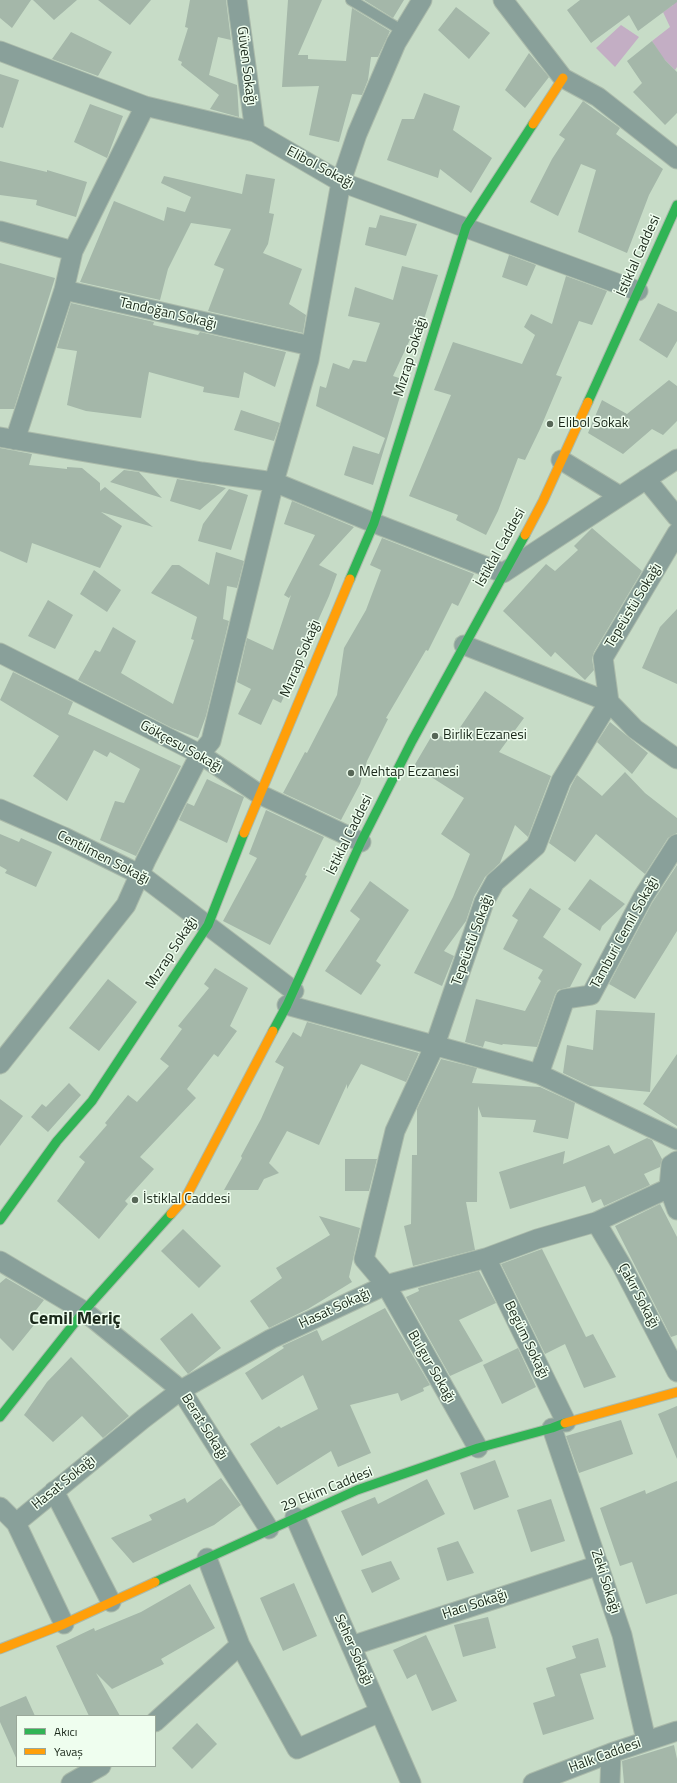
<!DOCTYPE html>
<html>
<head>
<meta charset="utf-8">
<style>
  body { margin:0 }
  #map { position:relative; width:677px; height:1783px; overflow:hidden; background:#c7dcc7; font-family:"Titillium Web",sans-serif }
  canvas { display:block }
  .legend { position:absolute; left:16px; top:1715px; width:140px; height:52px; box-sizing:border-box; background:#effeef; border:1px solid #9aa89a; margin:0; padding:5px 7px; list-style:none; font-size:12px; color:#1a281a }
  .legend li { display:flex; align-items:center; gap:8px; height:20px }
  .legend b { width:20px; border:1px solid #9aa89a }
</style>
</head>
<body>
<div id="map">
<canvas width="677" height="1783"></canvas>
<ul class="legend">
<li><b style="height:5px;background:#30b455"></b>Akıcı</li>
<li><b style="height:5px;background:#ff9f0a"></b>Yavaş</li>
</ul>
</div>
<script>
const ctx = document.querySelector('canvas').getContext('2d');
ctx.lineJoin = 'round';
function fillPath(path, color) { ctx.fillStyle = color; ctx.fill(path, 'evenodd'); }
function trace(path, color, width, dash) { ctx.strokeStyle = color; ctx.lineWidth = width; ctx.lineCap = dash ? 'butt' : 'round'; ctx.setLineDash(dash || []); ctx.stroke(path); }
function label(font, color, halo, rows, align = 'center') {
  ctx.font = font + ' "Titillium Web",sans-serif'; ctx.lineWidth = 3; ctx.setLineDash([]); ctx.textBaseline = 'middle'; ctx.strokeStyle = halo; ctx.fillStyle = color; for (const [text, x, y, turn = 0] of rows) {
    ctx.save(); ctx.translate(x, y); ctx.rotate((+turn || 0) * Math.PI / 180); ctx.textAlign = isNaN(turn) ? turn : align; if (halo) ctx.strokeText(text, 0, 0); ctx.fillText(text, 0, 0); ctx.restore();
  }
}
const forest = new Path2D(`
  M 669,0 L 677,0 L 677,67 L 675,70 L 662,57 L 652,41 L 670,27 L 663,12 L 673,5 Z
  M 621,25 L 639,37 L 615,67 L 596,48 Z`);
const building = new Path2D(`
  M 0,0 L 31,0 L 12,28 L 0,18 Z
  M 33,0 L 77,0 L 54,20 Z
  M 98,0 L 151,0 L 130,25 Z
  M 190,0 L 226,0 L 231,40 L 218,37 L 209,75 L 237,85 L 239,117 L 210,109 L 219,95 L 181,65 L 182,62 L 178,60 L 188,28 L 185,27 Z
  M 288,0 L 322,0 L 298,55 L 308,55 L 308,59 L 346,61 L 352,8 L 390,31 L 378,57 L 371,57 L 368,80 L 362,95 L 352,94 L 339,142 L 309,135 L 319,86 L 282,87 Z
  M 364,0 L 404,0 L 393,18 Z
  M 580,0 L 677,0 L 677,2 L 638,31 L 629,15 L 591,43 L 567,10 Z
  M 456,7 L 490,33 L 469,59 L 438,30 Z
  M 71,32 L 112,52 L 98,76 L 52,59 Z
  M 652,41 L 665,60 L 677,72 L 677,113 L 665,125 L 633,92 L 642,83 L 627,61 Z
  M 529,53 L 549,77 L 525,108 L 505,90 Z
  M 0,74 L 19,80 L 3,128 L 0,127 Z
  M 424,93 L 460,106 L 453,130 L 492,158 L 471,193 L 440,169 L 438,178 L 387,160 L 402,119 L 414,119 Z
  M 583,101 L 620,128 L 616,134 L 663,169 L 649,195 L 627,253 L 578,232 L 596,170 L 581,164 L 558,216 L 530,202 L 552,159 L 565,139 L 559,135 Z
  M 90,104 L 123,116 L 107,158 L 74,142 Z
  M 0,161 L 47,172 L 47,170 L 87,182 L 76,217 L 36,205 L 37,200 L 0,195 Z
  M 246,174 L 275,179 L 269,213 L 274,214 L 268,244 L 263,253 L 302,269 L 289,304 L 306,315 L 303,333 L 208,311 L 224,269 L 214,265 L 231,229 L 191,223 L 168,269 L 160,300 L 80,282 L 114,201 L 164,221 L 167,207 L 185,212 L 191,197 L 161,183 L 164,176 L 242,194 Z
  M 380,215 L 417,224 L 406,256 L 365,245 L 369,227 L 376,228 Z
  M 509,255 L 536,265 L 527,286 L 502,277 Z
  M 0,263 L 55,278 L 14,409 L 0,409 Z
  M 402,266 L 438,275 L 419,335 L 413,333 L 393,376 L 405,380 L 373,485 L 344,475 L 353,446 L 379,454 L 385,438 L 316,406 L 320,386 L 326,388 L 333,363 L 349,369 L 353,360 L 366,362 L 380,323 L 348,316 L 355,287 L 393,300 Z
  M 566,276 L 607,291 L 592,325 L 579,321 L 556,375 L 562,377 L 540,429 L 525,460 L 518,458 L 498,511 L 486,535 L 456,520 L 458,515 L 409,496 L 451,395 L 434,390 L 453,342 L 522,364 L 535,335 L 524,327 L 531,314 L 552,324 Z
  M 71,303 L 154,322 L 153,325 L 198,335 L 200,332 L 286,352 L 275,387 L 244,372 L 239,398 L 203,392 L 204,387 L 149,372 L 141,418 L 86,411 L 67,405 L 77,351 L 57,348 Z
  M 658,303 L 677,312 L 677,341 L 667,358 L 639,340 Z
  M 669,380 L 677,386 L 677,421 L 663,435 L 652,429 L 623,454 L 588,433 L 602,400 L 627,414 Z
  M 241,410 L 280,423 L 274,441 L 234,430 Z
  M 0,448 L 32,454 L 29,465 L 67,469 L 67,467 L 82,468 L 100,483 L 100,491 L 105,487 L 153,527 L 101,512 L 122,526 L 100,568 L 32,543 L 27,563 L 0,551 Z
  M 124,470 L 139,472 L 162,498 L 110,482 Z
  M 177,479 L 214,485 L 226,488 L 200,510 L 170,501 Z
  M 229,489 L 248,495 L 231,550 L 198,541 L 203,524 Z
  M 292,501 L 354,527 L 319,565 L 337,574 L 329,596 L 281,703 L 273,699 L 261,725 L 238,714 L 251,689 L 237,682 L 247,638 L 273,650 L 291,595 L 289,598 L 284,595 L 315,535 L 284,524 Z
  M 592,528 L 642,571 L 594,652 L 592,659 L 594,670 L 585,680 L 555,652 L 551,657 L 503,611 L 546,564 L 555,571 L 578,550 L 574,546 Z
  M 382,538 L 474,574 L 458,606 L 452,603 L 428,651 L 426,650 L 386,718 L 388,719 L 367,761 L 360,784 L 341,820 L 283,793 L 305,752 L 307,753 L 337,695 L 344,648 L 366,610 L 381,570 L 370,565 Z
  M 216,552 L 244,561 L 237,588 L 227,586 L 223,619 L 229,621 L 206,716 L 198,738 L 172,728 L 78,680 L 95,650 L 100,652 L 113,627 L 136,641 L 121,673 L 173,704 L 194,640 L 191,639 L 197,617 L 151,593 L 172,565 L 179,565 L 209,585 Z
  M 94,570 L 121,590 L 107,612 L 80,594 Z
  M 48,600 L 73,615 L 55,649 L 28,636 Z
  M 677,609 L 677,684 L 642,668 L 660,627 Z
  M 13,672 L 73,702 L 68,714 L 181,766 L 136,856 L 100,840 L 115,801 L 124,803 L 140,769 L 110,752 L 107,757 L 94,750 L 67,801 L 33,776 L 59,736 L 0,700 Z
  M 485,691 L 524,718 L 499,752 L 551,776 L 528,837 L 515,825 L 500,863 L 485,877 L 474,897 L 466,921 L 444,951 L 454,956 L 442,986 L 414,973 L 453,897 L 470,854 L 441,834 L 464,798 L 414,766 L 434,732 L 450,742 Z
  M 610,722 L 648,753 L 632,774 L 597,742 Z
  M 625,772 L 645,793 L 677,818 L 677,833 L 668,838 L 645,874 L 596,834 L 575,862 L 549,843 L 571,786 L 577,775 L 602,796 Z
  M 207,779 L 244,797 L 227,843 L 179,820 L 187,803 L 194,806 Z
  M 266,810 L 324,837 L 305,875 L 307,876 L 270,945 L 223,921 L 257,858 L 249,854 Z
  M 0,834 L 19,842 L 21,838 L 52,852 L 36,887 L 5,873 L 7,870 L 0,866 Z
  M 677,865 L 677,931 L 635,999 L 609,984 L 652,903 Z
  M 590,879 L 625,904 L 602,926 L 600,931 L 568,909 Z
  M 370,881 L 409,910 L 376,961 L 381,965 L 361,995 L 325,971 L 360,919 L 350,911 Z
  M 530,888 L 561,909 L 543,937 L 582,964 L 570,987 L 558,990 L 555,995 L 537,1047 L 503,1044 L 502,1045 L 485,1041 L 483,1047 L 465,1042 L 476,999 L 525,1011 L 541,981 L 538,978 L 543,970 L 503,949 L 518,920 L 512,916 Z
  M 215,968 L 248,988 L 230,1026 L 237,1031 L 218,1057 L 214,1054 L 187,1089 L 196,1098 L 140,1157 L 154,1169 L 125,1201 L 128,1204 L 99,1239 L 57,1201 L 85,1162 L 79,1157 L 107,1125 L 105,1123 L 128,1095 L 137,1102 L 169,1066 L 160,1059 L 182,1029 L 178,1026 L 209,988 L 204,984 Z
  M 108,979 L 137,1002 L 99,1051 L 69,1028 Z
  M 596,1010 L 655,1013 L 650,1092 L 590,1086 L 563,1073 L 567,1045 L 593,1050 Z
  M 307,1022 L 419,1053 L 406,1082 L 361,1064 L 347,1089 L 347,1084 L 319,1145 L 287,1131 L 269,1163 L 279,1173 L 264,1179 L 258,1190 L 224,1190 L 242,1158 L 241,1156 L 261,1119 L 284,1067 L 275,1062 L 293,1032 L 301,1037 Z
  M 677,1054 L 677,1126 L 643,1104 Z
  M 441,1059 L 477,1068 L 472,1083 L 540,1087 L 575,1103 L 568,1139 L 533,1132 L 536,1120 L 482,1117 L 478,1106 L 477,1202 L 466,1202 L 475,1250 L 413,1266 L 404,1226 L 411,1224 L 412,1155 L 417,1155 L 417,1109 Z
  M 69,1083 L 81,1095 L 48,1132 L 31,1117 L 42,1104 L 46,1107 Z
  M 0,1099 L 23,1116 L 0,1146 Z
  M 647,1138 L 652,1140 L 662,1159 L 660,1167 L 644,1174 L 650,1185 L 604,1206 L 601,1199 L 592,1203 L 585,1186 L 510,1209 L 499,1172 L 565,1151 L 563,1164 L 609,1145 L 614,1154 Z
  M 345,1159 L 377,1159 L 369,1191 L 345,1191 Z
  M 660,1204 L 677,1237 L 677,1335 L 671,1337 L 615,1226 Z
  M 319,1216 L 360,1228 L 349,1277 L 352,1282 L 308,1309 L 269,1328 L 250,1301 L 282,1278 L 276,1268 L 330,1235 Z
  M 183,1229 L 221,1266 L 199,1288 L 161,1251 Z
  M 542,1249 L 586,1337 L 593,1334 L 616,1377 L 584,1388 L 565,1344 L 545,1354 L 501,1264 Z
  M 479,1271 L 496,1303 L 459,1320 L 483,1361 L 450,1376 L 406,1297 L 419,1291 L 418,1288 Z
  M 6,1278 L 44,1300 L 28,1320 L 34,1325 L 13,1351 L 0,1338 L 0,1283 Z
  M 385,1308 L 430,1385 L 423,1388 L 424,1391 L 401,1401 L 398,1393 L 350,1405 L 371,1453 L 338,1467 L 331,1451 L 277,1485 L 250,1444 L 279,1426 L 281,1428 L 318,1409 L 303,1375 L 262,1400 L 245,1373 L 284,1348 L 282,1346 L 317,1330 L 322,1341 Z
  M 192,1313 L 221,1348 L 188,1374 L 160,1339 Z
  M 518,1348 L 536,1387 L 502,1404 L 483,1365 Z
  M 71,1357 L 129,1416 L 103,1438 L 82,1416 L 53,1442 L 24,1415 L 47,1382 Z
  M 677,1406 L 677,1459 L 658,1414 Z
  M 621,1420 L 633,1454 L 579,1473 L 566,1436 Z
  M 495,1460 L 509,1497 L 474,1510 L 460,1473 Z
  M 221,1478 L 241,1505 L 214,1525 L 133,1563 L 111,1538 L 152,1520 L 149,1515 L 185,1498 L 187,1503 Z
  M 427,1479 L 445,1514 L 362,1556 L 341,1511 L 375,1497 L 378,1504 Z
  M 677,1481 L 677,1594 L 646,1604 L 632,1562 L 620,1566 L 600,1508 L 645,1490 L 646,1494 Z
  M 551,1499 L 565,1541 L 531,1552 L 517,1510 Z
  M 458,1541 L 474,1573 L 447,1581 L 437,1548 Z
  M 391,1561 L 400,1579 L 372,1593 L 361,1570 Z
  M 294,1583 L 317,1636 L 283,1651 L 260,1598 Z
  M 190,1584 L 215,1628 L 161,1659 L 164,1664 L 112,1689 L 96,1673 L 120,1716 L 89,1716 L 56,1646 L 94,1628 L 95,1631 L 141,1612 Z
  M 488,1617 L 496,1648 L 463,1657 L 454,1625 Z
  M 426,1635 L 457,1701 L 432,1711 L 416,1674 L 407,1679 L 393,1650 Z
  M 598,1638 L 606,1667 L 580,1674 L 594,1719 L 543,1735 L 533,1703 L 555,1696 L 546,1668 L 576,1658 L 572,1646 Z
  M 26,1696 L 35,1716 L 17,1716 L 17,1760 L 0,1722 L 0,1707 Z
  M 197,1723 L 217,1744 L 192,1769 L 172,1748 Z
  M 674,1745 L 677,1759 L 677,1783 L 624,1783 L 622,1761 Z`);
const lane = new Path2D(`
  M 351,0 L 403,31`);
const street = new Path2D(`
  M 237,0 L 255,132
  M 503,0 L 563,78 L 598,97 L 677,159
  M 0,51 L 145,106 L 255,132 L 341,182 L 638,291
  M 0,231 L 73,251 L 145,106
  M 73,251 L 64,290 L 311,346
  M 0,437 L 202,472 L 274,482 L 374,523 L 503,573 L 677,459
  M 15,440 L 64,290
  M 561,460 L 620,496
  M 646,479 L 677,517
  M 464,645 L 609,702 L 635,729 L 677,759
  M 0,653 L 200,754 L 259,794 L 361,842
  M 0,809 L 64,837 L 141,875 L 294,991
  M 287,1005 L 539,1074 L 565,999 L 591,995 L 643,897 L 677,844
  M 0,1064 L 126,905 L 146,860 L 200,754 L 211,741 L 274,482 L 309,360 L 341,182 L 357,134 L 396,43 L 422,0
  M 539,1074 L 677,1140
  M 669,1188 L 677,1210
  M 596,1222 L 622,1266 L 677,1372
  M 486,1258 L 566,1422
  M 0,1261 L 84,1311 L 181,1390 L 269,1529
  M 552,1428 L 622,1635 L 646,1740
  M 478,1448 L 386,1285 L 364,1259 L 395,1131 L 435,1045 L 484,902 L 495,882 L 536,846 L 561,781 L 609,702 L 603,658 L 677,533
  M 54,1491 L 111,1602
  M 0,1507 L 16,1523 L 64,1624
  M 295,1517 L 411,1783
  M 16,1523 L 143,1419 L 181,1390 L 271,1339 L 386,1285 L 486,1258 L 537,1239 L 596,1222 L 669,1188 L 671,1165 L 677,1161
  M 240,1645 L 297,1749 L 380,1712
  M 351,1646 L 599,1565
  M 155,1722 L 240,1645 L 207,1558
  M 71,1783 L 101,1766
  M 533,1783 L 611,1753 L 677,1731
  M 610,1783 L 611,1753`);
const fast = new Path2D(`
  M 588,402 L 677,205
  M 350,579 L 374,523 L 466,227 L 533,124
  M 273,1031 L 287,1005 L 361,842 L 412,741 L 525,535
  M 0,1220 L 57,1141 L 92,1101 L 208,925 L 244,833
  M 0,1417 L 84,1311 L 171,1214
  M 155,1582 L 357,1490 L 478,1448 L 552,1428 L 565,1423`);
const slow = new Path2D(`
  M 533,124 L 563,78
  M 525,535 L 543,501 L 588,402
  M 244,833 L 350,579
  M 171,1214 L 186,1197 L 273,1031
  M 565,1423 L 677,1392
  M 0,1649 L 64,1624 L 155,1582`);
const markers = [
  [550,424,4,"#576757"],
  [435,736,4,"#576757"],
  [351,773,4,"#576757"],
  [135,1200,4,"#576757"]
];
const streetNames = [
  ["Güven Sokağı",246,66,83],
  ["Elibol Sokağı",320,168,28],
  ["İstiklal Caddesi",639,256,-66],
  ["Tandoğan Sokağı",168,314,13],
  ["Mızrap Sokağı",411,357,-73],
  ["İstiklal Caddesi",501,548,-61],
  ["Tepeüstü Sokağı",634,606,-59],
  ["Mızrap Sokağı",301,659,-67],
  ["Gökçesu Sokağı",181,747,29],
  ["İstiklal Caddesi",350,835,-64],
  ["Centilmen Sokağı",103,858,27],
  ["Tamburi Cemil Sokağı",625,933,-61],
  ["Tepeüstü Sokağı",473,940,-70],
  ["Mızrap Sokağı",172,953,-57],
  ["Çakır Sokağı",638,1296,62],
  ["Hasat Sokağı",335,1309,-25],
  ["Begüm Sokağı",526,1340,64],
  ["Bulgur Sokağı",431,1367,60],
  ["Berat Sokağı",204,1427,58],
  ["Hasat Sokağı",64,1483,-39],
  ["29 Ekim Caddesi",327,1490,-22],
  ["Zeki Sokağı",605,1582,72],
  ["Hacı Sokağı",475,1605,-18],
  ["Seher Sokağı",353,1650,66],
  ["Halk Caddesi",605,1756,-20]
];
const poiNames = [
  ["Elibol Sokak",558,424],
  ["Birlik Eczanesi",443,736],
  ["Mehtap Eczanesi",359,773],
  ["İstiklal Caddesi",143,1200]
];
const districtNames = [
  ["Cemil Meriç",75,1320]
];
fillPath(forest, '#c3aec4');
fillPath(building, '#a4b7a9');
trace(lane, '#aabaaa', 12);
trace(street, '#aabaaa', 21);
trace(fast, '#aabaaa', 11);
trace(slow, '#aabaaa', 11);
trace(lane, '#89a09a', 10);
trace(street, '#89a09a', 19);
trace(fast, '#30b455', 9);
trace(slow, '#ff9f0a', 9);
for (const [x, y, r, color] of markers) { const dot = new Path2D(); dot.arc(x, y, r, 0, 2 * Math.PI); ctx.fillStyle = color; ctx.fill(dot); trace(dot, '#effeef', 1.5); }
label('14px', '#1a281a', '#effeef', streetNames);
label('14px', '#1a281a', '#effeef', poiNames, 'left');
label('bold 18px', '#1a281a', '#effeef', districtNames);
</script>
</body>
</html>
